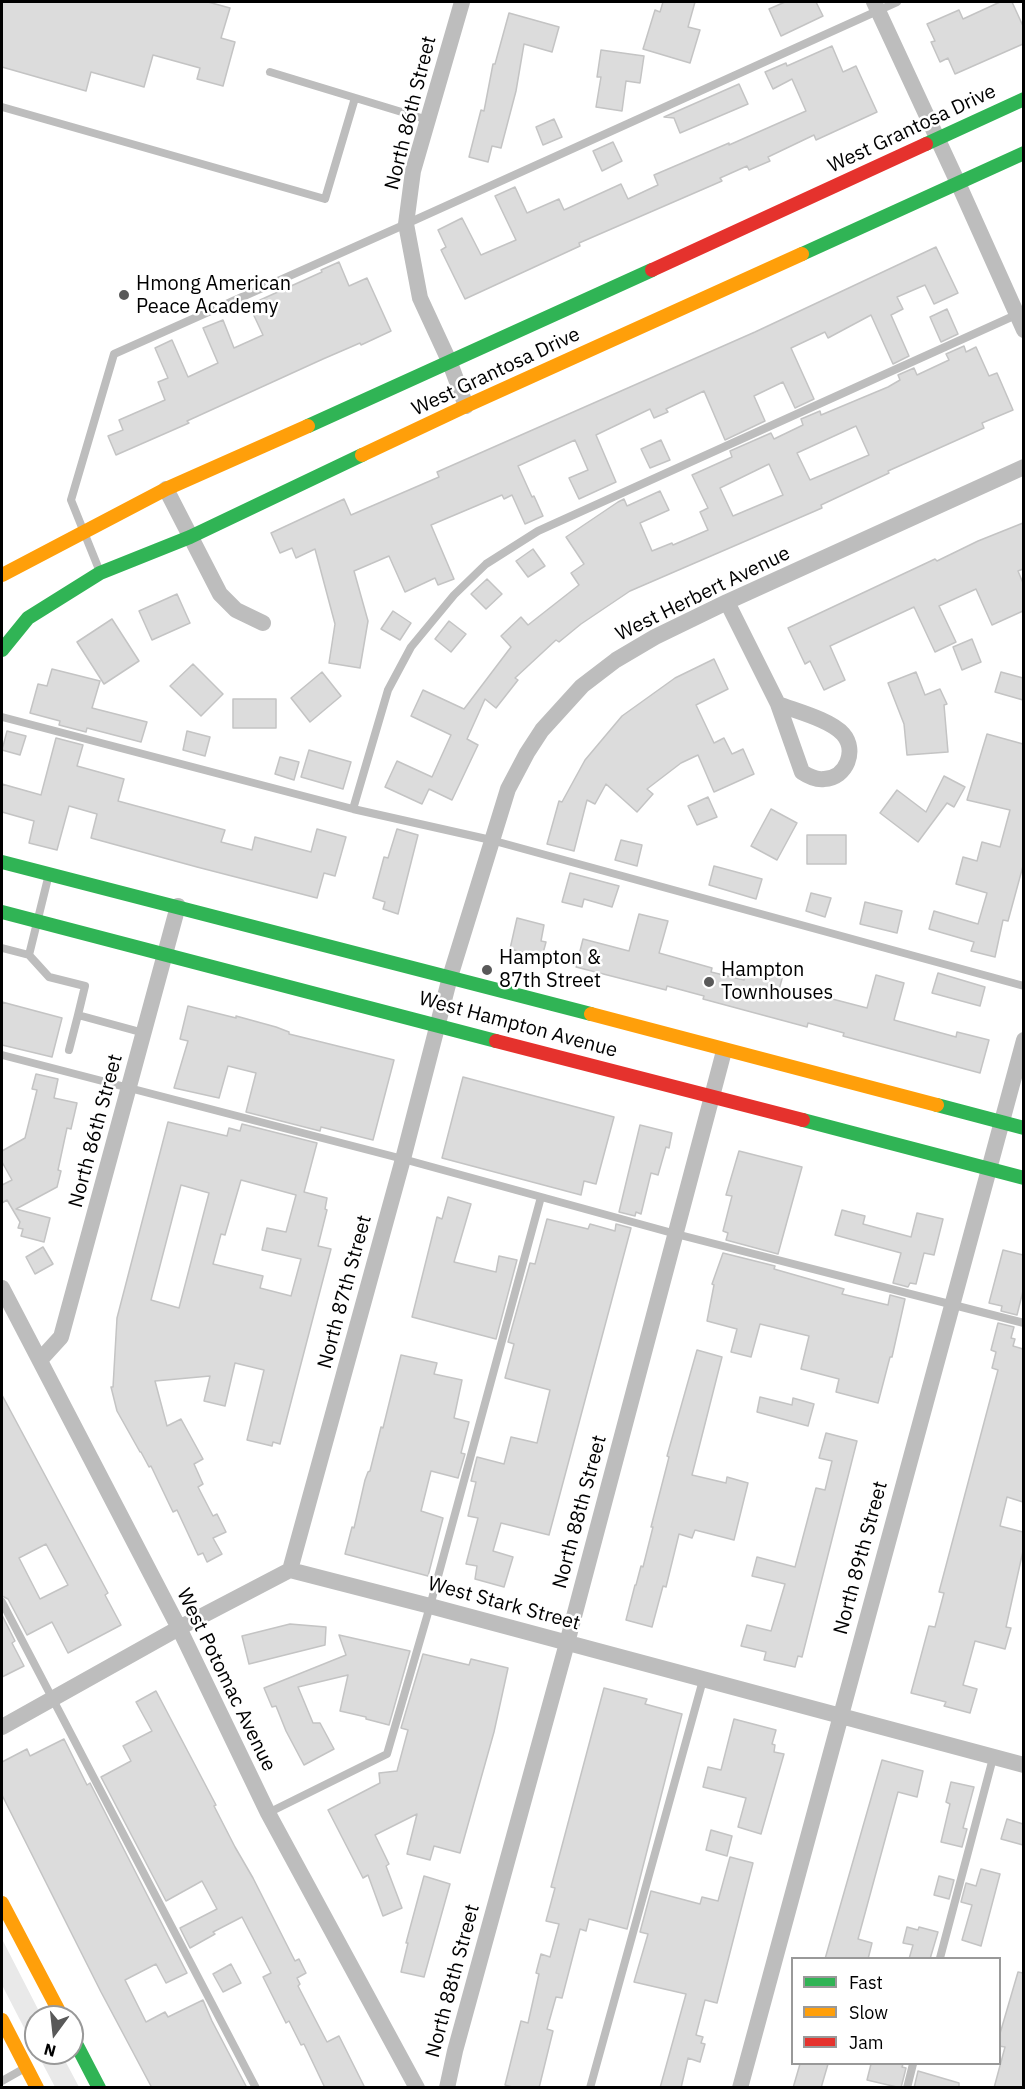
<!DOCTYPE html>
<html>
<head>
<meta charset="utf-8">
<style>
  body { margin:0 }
  #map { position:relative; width:1025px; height:2089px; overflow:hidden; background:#fff; font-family:"IBM Plex Sans",sans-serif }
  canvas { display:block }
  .frame { position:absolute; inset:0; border:3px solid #000; pointer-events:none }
  .legend { position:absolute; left:791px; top:1957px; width:210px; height:108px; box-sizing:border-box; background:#fff; border:2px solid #999; margin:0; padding:8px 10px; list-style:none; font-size:18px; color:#000 }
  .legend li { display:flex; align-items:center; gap:12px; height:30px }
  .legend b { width:30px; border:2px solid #999 }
  .north { position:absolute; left:24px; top:2005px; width:60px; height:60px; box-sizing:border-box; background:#fff; border:2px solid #999; border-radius:50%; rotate:195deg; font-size:16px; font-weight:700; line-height:24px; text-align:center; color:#000 }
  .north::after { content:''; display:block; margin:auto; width:21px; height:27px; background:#595959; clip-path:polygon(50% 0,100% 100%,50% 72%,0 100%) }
</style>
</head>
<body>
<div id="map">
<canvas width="1025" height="2089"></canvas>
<div class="frame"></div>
<ul class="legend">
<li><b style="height:8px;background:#30b455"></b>Fast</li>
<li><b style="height:8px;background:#ff9f0a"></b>Slow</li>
<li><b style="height:8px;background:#e5322d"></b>Jam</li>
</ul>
<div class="north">N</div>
</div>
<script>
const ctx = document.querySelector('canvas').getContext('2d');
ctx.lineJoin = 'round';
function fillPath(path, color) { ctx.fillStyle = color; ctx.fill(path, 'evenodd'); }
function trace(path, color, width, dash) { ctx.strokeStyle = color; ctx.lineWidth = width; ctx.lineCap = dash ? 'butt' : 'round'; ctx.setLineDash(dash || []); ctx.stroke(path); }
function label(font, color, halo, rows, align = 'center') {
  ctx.font = font + ' "IBM Plex Sans",sans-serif'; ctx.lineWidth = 5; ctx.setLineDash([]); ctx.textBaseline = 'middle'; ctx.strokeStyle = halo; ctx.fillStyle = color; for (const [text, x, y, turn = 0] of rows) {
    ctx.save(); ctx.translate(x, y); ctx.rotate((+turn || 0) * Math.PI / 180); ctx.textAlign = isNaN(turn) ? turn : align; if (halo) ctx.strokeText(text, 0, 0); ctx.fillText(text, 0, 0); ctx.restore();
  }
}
const green = new Path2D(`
  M 2,1939 L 42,2017 L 36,2017 L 36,2051 L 2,1985 Z
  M 37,2053 L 61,2053 L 79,2087 L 55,2087 Z`);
const building = new Path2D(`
  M 2,2 L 208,2 L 230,8 L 221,38 L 235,42 L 223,86 L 197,79 L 200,68 L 153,55 L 144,87 L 91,72 L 86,91 L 2,67 Z
  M 663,2 L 695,2 L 688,27 L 700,30 L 690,63 L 643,49 L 655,10 L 660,12 Z
  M 785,2 L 816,2 L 823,16 L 781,36 L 769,9 Z
  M 1000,2 L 1012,2 L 1023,26 L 1023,44 L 955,74 L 948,58 L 940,62 L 931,42 L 935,41 L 927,24 L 959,10 L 963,19 Z
  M 509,13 L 559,27 L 552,52 L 524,44 L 516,91 L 501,148 L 492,146 L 488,162 L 469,157 L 481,110 L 484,111 L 493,64 L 495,64 Z
  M 832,46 L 843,72 L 856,66 L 877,112 L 816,140 L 814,135 L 768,157 L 770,161 L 749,170 L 747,166 L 720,178 L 722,181 L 579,243 L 580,246 L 465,299 L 441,250 L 446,247 L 438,230 L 462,218 L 481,255 L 516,240 L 495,196 L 515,187 L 527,213 L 559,199 L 564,210 L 621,184 L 628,199 L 658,185 L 654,175 L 729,143 L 729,145 L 806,111 L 792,79 L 773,89 L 765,72 L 786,63 L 787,66 Z
  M 601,50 L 644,56 L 640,83 L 626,81 L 622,111 L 596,107 L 601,77 L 597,77 Z
  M 739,84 L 748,104 L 680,133 L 674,118 L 664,117 Z
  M 554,119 L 562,137 L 543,145 L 536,127 Z
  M 613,142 L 622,161 L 602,171 L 593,151 Z
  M 936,247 L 958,293 L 934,304 L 925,285 L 897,297 L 903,309 L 891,315 L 909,356 L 893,364 L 871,315 L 828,338 L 825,332 L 791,348 L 814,399 L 795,408 L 783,382 L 754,396 L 765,421 L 725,440 L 704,391 L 666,409 L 668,412 L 654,418 L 650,409 L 596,435 L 616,482 L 579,499 L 569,478 L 588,470 L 575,440 L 518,466 L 532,497 L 534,496 L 543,516 L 525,524 L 512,495 L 504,499 L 502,495 L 431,525 L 454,579 L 438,585 L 435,578 L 405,592 L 389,556 L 354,571 L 368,621 L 360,668 L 329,663 L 335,624 L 315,549 L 296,558 L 292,548 L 280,553 L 271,533 L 344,499 L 351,515 L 439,477 L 437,472 L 755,332 Z
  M 339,262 L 349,286 L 367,278 L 391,331 L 361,345 L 360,343 L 323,359 L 187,421 L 189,423 L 116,455 L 108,436 L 123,430 L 119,420 L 165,400 L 158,382 L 168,378 L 155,348 L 172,340 L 188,377 L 218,363 L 203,328 L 223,320 L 234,348 L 263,335 L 249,305 L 322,272 L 321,270 Z
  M 947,309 L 958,334 L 941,342 L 930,317 Z
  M 964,346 L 966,352 L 976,347 L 989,376 L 997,373 L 1013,410 L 982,423 L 984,428 L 888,471 L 889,473 L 821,505 L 822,508 L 630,591 L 581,624 L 559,642 L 556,640 L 515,678 L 518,680 L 496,708 L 485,699 L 467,739 L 478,745 L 452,800 L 429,789 L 422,804 L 385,787 L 397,761 L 432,777 L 451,735 L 411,716 L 423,690 L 464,709 L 511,647 L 501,636 L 521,617 L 528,625 L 579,585 L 571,573 L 584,564 L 566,537 L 618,502 L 624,499 L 627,506 L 660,491 L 669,510 L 640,523 L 652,551 L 672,543 L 673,545 L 708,530 L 700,512 L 708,508 L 692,475 L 732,457 L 730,451 L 771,433 L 774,439 L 803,425 L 801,419 L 820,411 L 821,415 L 888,387 L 900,380 L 898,375 L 914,368 L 917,375 L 949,360 L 946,354 ZM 856,426 L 869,455 L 810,480 L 797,453 ZM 769,464 L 783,495 L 733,516 L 720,488 Z
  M 661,440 L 670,460 L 650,468 L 641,449 Z
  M 1023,523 L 1023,569 L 1018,571 L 1023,583 L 1023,611 L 992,625 L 976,589 L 939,606 L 956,642 L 935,652 L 914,607 L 830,646 L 845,680 L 824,690 L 810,661 L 805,664 L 788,628 L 935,559 L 937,561 L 978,541 Z
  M 533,549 L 545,566 L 528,577 L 516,561 Z
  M 487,579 L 502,594 L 486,609 L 471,594 Z
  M 177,594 L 190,623 L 152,640 L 139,611 Z
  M 393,611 L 411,623 L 400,640 L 381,629 Z
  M 112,619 L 139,661 L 104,684 L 77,642 Z
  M 449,621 L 466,634 L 451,652 L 435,639 Z
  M 972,639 L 981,662 L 962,670 L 953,647 Z
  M 714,659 L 728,689 L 696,705 L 714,743 L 724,738 L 732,754 L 743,749 L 754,774 L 714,792 L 698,755 L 681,763 L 647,789 L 653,794 L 637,812 L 606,784 L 595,804 L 587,800 L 574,851 L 547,844 L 559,801 L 562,802 L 585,760 L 622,716 L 675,678 Z
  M 193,664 L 223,694 L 201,716 L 170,686 Z
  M 52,669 L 100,681 L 92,708 L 147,722 L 141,742 L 87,728 L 86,732 L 59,725 L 60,721 L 30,713 L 38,684 L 47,686 Z
  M 322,672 L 341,696 L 310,722 L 291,698 Z
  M 916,672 L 925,695 L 940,689 L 947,704 L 944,705 L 948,752 L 907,755 L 904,724 L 888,683 Z
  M 1001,672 L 1023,678 L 1023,700 L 995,692 Z
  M 233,699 L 276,699 L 276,728 L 233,728 Z
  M 7,731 L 26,736 L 20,755 L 2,750 Z
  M 187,731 L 210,737 L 205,756 L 183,750 Z
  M 987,734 L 1023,744 L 1023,866 L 1008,921 L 1003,920 L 995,957 L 971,951 L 974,942 L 929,929 L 934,911 L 978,924 L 987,893 L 956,884 L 963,857 L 977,861 L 982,842 L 1000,847 L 1010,810 L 967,800 Z
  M 56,738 L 83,745 L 77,766 L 124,779 L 118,801 L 225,830 L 221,842 L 252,850 L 255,837 L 311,852 L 317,829 L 346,837 L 335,876 L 324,873 L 317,898 L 197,867 L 91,838 L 97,814 L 69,806 L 57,850 L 29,843 L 34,821 L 2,812 L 2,784 L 41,795 Z
  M 309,750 L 351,762 L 343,789 L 301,777 Z
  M 280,757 L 299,762 L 294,780 L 275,774 Z
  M 944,776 L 965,787 L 954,807 L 947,803 L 918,842 L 880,813 L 897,790 L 926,812 Z
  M 708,797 L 717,817 L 697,825 L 688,806 Z
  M 771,809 L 797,823 L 777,860 L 751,846 Z
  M 397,829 L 418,835 L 398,914 L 383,909 L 385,902 L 373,898 L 384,857 L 388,858 Z
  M 807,835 L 846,835 L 846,864 L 807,864 Z
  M 621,840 L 642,845 L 637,866 L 615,860 Z
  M 714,866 L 762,879 L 756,899 L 709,885 Z
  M 570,873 L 619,886 L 612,907 L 584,899 L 582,907 L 562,902 Z
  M 811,893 L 831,898 L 825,917 L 806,911 Z
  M 865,902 L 902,911 L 897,933 L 860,924 Z
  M 639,914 L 668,921 L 659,953 L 712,968 L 711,972 L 744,980 L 748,966 L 783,975 L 779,990 L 812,998 L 813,994 L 867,1008 L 876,975 L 904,983 L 894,1020 L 956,1037 L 957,1032 L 989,1040 L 980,1073 L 843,1036 L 844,1033 L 808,1023 L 807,1027 L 703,999 L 704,996 L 667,986 L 666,990 L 576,967 L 583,939 L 629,951 Z
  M 517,918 L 544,925 L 541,941 L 546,942 L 542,957 L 510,949 Z
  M 938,973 L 985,987 L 980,1006 L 932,993 Z
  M 2,1002 L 62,1018 L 52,1057 L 2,1045 Z
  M 188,1006 L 236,1018 L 236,1016 L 276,1027 L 289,1032 L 289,1034 L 394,1060 L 373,1140 L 321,1127 L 320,1131 L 246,1112 L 256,1073 L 228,1066 L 219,1098 L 174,1088 L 188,1041 L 180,1039 Z
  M 36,1074 L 58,1079 L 54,1098 L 77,1103 L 71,1129 L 67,1128 L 58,1170 L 61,1171 L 57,1187 L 16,1209 L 50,1218 L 44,1242 L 21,1236 L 23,1229 L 18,1228 L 20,1222 L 7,1200 L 2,1203 L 2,1185 L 12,1180 L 2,1162 L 2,1151 L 25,1138 L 37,1090 L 32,1089 Z
  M 463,1077 L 614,1117 L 596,1184 L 584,1181 L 581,1195 L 442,1158 Z
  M 168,1122 L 227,1136 L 229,1128 L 240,1131 L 242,1124 L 317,1143 L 304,1192 L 327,1198 L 325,1209 L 327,1210 L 318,1246 L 331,1249 L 280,1444 L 273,1442 L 272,1446 L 247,1440 L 264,1370 L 235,1363 L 225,1406 L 204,1401 L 210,1376 L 155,1381 L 167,1426 L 181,1419 L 203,1459 L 194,1464 L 203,1484 L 198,1487 L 213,1516 L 217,1514 L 226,1532 L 213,1538 L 222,1554 L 207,1562 L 203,1553 L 198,1555 L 177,1510 L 173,1512 L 151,1466 L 149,1467 L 141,1452 L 140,1452 L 117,1411 L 111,1387 L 113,1387 L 117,1318 ZM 241,1180 L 296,1195 L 286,1232 L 267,1228 L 262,1250 L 301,1259 L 291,1296 L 260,1288 L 263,1276 L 213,1264 L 221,1234 L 225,1235 ZM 181,1185 L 209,1193 L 179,1308 L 151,1300 Z
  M 640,1125 L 672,1133 L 669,1148 L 666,1147 L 658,1175 L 651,1173 L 641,1214 L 636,1212 L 635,1216 L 619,1212 Z
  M 739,1151 L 802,1167 L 778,1254 L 726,1240 L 728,1233 L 723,1231 L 732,1196 L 726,1195 Z
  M 448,1197 L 471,1204 L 454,1262 L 496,1272 L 499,1256 L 517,1260 L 496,1339 L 412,1317 L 437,1217 L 442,1219 Z
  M 842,1210 L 865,1216 L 863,1224 L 911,1237 L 917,1213 L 943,1219 L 934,1255 L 924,1253 L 916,1284 L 910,1283 L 908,1287 L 893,1283 L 901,1253 L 835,1235 Z
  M 547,1219 L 588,1229 L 590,1224 L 615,1231 L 616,1224 L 631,1228 L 549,1535 L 501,1523 L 493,1551 L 513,1557 L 504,1587 L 475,1579 L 477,1566 L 466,1564 L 478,1518 L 468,1516 L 476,1482 L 471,1481 L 477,1457 L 504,1464 L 511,1437 L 537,1443 L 550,1390 L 505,1378 L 514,1344 L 508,1342 L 530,1263 L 535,1264 Z
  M 43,1247 L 53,1264 L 35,1274 L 26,1257 Z
  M 1003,1250 L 1023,1255 L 1023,1291 L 1017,1315 L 1001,1311 L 1002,1306 L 989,1303 Z
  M 723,1253 L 775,1266 L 774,1269 L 844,1289 L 842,1294 L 888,1305 L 890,1295 L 905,1299 L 892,1357 L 890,1357 L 878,1403 L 836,1392 L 839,1379 L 801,1369 L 809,1336 L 760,1324 L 751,1357 L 731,1352 L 737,1329 L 707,1321 L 714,1285 L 712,1284 Z
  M 998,1323 L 1014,1327 L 1011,1338 L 1015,1339 L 1013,1346 L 1023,1349 L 1023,1502 L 1007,1497 L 1000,1526 L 1023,1532 L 1023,1551 L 1006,1627 L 1011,1628 L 1005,1649 L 975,1641 L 963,1685 L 977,1689 L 970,1713 L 944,1706 L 946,1702 L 911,1693 L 929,1626 L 935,1627 L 944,1593 L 939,1592 L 998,1370 L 992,1368 L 996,1352 L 991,1350 Z
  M 697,1350 L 722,1357 L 692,1475 L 726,1483 L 727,1477 L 748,1483 L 734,1540 L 695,1530 L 692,1538 L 679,1534 L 666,1587 L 663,1586 L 652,1627 L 626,1620 L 635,1585 L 636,1585 L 641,1566 L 643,1567 L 653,1527 L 651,1527 L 669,1457 L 667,1456 Z
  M 401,1355 L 437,1363 L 434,1374 L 462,1380 L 454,1418 L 469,1422 L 461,1453 L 465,1454 L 458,1478 L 431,1471 L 421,1511 L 443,1518 L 428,1576 L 345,1554 L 352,1527 L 354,1528 L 365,1480 L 368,1472 L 370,1471 L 381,1427 L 383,1428 Z
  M 2,1395 L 108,1593 L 105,1595 L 121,1625 L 68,1653 L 52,1622 L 27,1635 L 8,1599 L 2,1596 ZM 46,1544 L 68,1585 L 40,1599 L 19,1558 Z
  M 760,1397 L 792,1405 L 793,1398 L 814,1404 L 808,1426 L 757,1412 Z
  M 826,1433 L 857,1441 L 802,1657 L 798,1656 L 795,1667 L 764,1660 L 766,1652 L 741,1646 L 747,1625 L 771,1631 L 785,1584 L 752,1576 L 757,1557 L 795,1567 L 816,1488 L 825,1490 L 832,1461 L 819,1458 Z
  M 2,1615 L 15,1641 L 12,1643 L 24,1666 L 2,1677 Z
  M 290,1624 L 326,1627 L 325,1645 L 249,1664 L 242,1636 Z
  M 339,1635 L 410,1651 L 389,1725 L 366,1719 L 366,1717 L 340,1711 L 348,1675 L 298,1687 L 313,1723 L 320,1723 L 334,1749 L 304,1765 L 286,1731 L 276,1706 L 272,1707 L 264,1688 L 346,1655 Z
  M 423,1654 L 469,1665 L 471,1659 L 508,1668 L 494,1732 L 460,1853 L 434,1846 L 430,1860 L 407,1854 L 417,1814 L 375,1835 L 389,1864 L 386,1866 L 402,1908 L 383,1916 L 368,1875 L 363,1878 L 328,1810 L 380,1783 L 379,1773 L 397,1771 L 408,1730 L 401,1728 Z
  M 604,1688 L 647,1699 L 645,1704 L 682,1714 L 627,1929 L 589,1919 L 586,1931 L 580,1929 L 562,1998 L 556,1997 L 547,2029 L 553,2031 L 539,2088 L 516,2088 L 505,2085 L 521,2021 L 528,2023 L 539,1974 L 536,1973 L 541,1954 L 550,1957 L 559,1924 L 546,1921 L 555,1888 L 551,1887 Z
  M 156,1691 L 216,1805 L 214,1806 L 235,1847 L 253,1878 L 295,1961 L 299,1959 L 306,1973 L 297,1978 L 300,1984 L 298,1986 L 314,2017 L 327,2042 L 339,2036 L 365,2088 L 325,2088 L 304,2044 L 301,2045 L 289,2021 L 286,2023 L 263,1977 L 271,1973 L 242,1917 L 213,1932 L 215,1934 L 190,1948 L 180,1928 L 217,1909 L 202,1881 L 166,1901 L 101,1777 L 131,1761 L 123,1746 L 152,1731 L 136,1702 Z
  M 734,1719 L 776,1730 L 772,1744 L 775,1745 L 774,1752 L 784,1754 L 761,1834 L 738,1827 L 746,1798 L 703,1787 L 708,1767 L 721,1770 Z
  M 64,1739 L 87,1785 L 90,1783 L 187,1973 L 166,1983 L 156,1964 L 125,1980 L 146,2022 L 165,2012 L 168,2017 L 203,2000 L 212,2021 L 247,2088 L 152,2088 L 101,1992 L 2,1795 L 2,1762 L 27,1749 L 30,1756 Z
  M 882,1760 L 923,1771 L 917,1797 L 898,1792 L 858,1939 L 872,1943 L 868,1959 L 825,1959 Z
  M 951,1782 L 974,1787 L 963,1828 L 967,1829 L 962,1847 L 941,1842 L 950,1804 L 946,1802 Z
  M 1007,1819 L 1023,1824 L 1023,1845 L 1001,1839 Z
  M 711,1830 L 732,1836 L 727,1856 L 706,1850 Z
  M 730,1857 L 753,1863 L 717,2003 L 705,2000 L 696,2035 L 703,2037 L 701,2043 L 705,2044 L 700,2062 L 688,2058 L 681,2088 L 660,2088 L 686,1994 L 634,1982 L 648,1934 L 640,1932 L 651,1891 L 700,1904 L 702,1897 L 718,1901 Z
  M 981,1869 L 1000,1874 L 981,1946 L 962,1940 L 972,1905 L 961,1902 L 966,1883 L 976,1886 Z
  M 424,1876 L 450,1884 L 424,1977 L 401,1972 L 408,1943 L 406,1943 Z
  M 939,1876 L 954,1880 L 949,1899 L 934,1895 Z
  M 907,1927 L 918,1930 L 919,1927 L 938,1932 L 930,1959 L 909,1959 L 913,1945 L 903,1943 Z
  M 231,1964 L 241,1983 L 223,1992 L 213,1974 Z
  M 1018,1972 L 1023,1973 L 1023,2088 L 994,2088 L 1005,2047 L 999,2046 L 999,2037 Z
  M 800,2064 L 828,2064 L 821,2088 L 793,2088 Z
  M 871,2064 L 903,2064 L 902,2067 L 906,2068 L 901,2088 L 867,2080 Z
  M 918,2071 L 959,2083 L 959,2088 L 914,2088 Z`);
const lane = new Path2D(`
  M 270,72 L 428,120
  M 2,107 L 325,199 L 355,98
  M 100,572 L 71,500 L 114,354 L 406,224 L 897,2
  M 2,717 L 353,809 L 491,840 L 1024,986
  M 353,809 L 388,690 L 411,647 L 454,595 L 486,564 L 538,531 L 1018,314
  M 49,874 L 29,955 L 49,977 L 85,986 L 78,1015 L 144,1033
  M 2,948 L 29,955
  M 69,1050 L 78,1015
  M 2,1055 L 403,1159 L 676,1234 L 1024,1323
  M 2,1602 L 256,2088
  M 268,1813 L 387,1754 L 430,1606 L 541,1197
  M 940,1958 L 993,1758
  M 2,2081 L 25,2068
  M 590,2088 L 703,1680
  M 907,2088 L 913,2064`);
const street = new Path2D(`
  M 462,2 L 413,171 L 406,224 L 420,298 L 450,363 L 466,406
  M 874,2 L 958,183 L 1024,330
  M 166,489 L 220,594 L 236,610 L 263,623
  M 727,602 L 778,704
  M 778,704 C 796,711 831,720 843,734 C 857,750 847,778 824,779 C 816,780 808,776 802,772 Z
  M 2,1288 L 179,1628 L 268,1813 L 417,2088
  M 40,1360 L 61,1337 L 178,906
  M 290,1570 L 403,1159 L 450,977 L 508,789 L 527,753 L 542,730 L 582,686 L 616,660 L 655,637 L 727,602 L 1024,467
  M 2,1727 L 179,1628 L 290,1570 L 430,1606 L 1024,1765
  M 447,2088 L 455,2051 L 567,1643 L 724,1051
  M 740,2088 L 1024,1040`);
const fast = new Path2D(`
  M 926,144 L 1024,99
  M 802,254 L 1024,153
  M 308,426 L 652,270
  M 2,650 L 28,618 L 100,573 L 190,537 L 362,455
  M 2,862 L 591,1014
  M 2,912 L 496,1041
  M 937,1105 L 1024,1128
  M 803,1120 L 1024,1178
  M 72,2036 L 99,2088`);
const slow = new Path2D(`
  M 362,455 L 466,406 L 802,254
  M 2,575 L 166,489 L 308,426
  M 591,1014 L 937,1105
  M 2,1903 L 62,2017
  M 2,2020 L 37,2088`);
const jam = new Path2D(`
  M 652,270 L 926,144
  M 496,1041 L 803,1120`);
const markers = [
  [124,295,6,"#595959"],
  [487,970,6,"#595959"],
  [709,982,6,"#595959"]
];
const streetNames = [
  ["North 86th Street",411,113,-76],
  ["West Grantosa Drive",912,129,-25],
  ["West Grantosa Drive",496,372,-25],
  ["West Herbert Avenue",703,594,-26],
  ["West Hampton Avenue",518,1025,15],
  ["North 86th Street",96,1131,-75],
  ["North 87th Street",345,1292,-75],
  ["North 88th Street",580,1512,-75],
  ["North 89th Street",861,1558,-75],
  ["West Stark Street",504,1604,15],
  ["West Potomac Avenue",226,1680,64],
  ["North 88th Street",453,1981,-75]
];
const poiNames = [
  ["Hmong American",136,284],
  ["Peace Academy",136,307],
  ["Hampton &",499,958],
  ["87th Street",499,981],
  ["Hampton",721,970],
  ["Townhouses",721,993]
];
fillPath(green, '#e9e9e9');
fillPath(building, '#dcdcdc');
trace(building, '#c4c4c4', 1.5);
trace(lane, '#bdbdbd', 8);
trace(street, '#bdbdbd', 16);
trace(fast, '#30b455', 14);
trace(slow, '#ff9f0a', 14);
trace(jam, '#e5322d', 14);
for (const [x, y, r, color] of markers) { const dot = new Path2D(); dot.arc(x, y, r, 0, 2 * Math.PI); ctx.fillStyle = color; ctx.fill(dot); trace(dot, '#fff', 2); }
label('20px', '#000', '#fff', streetNames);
label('20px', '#000', '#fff', poiNames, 'left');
</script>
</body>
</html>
